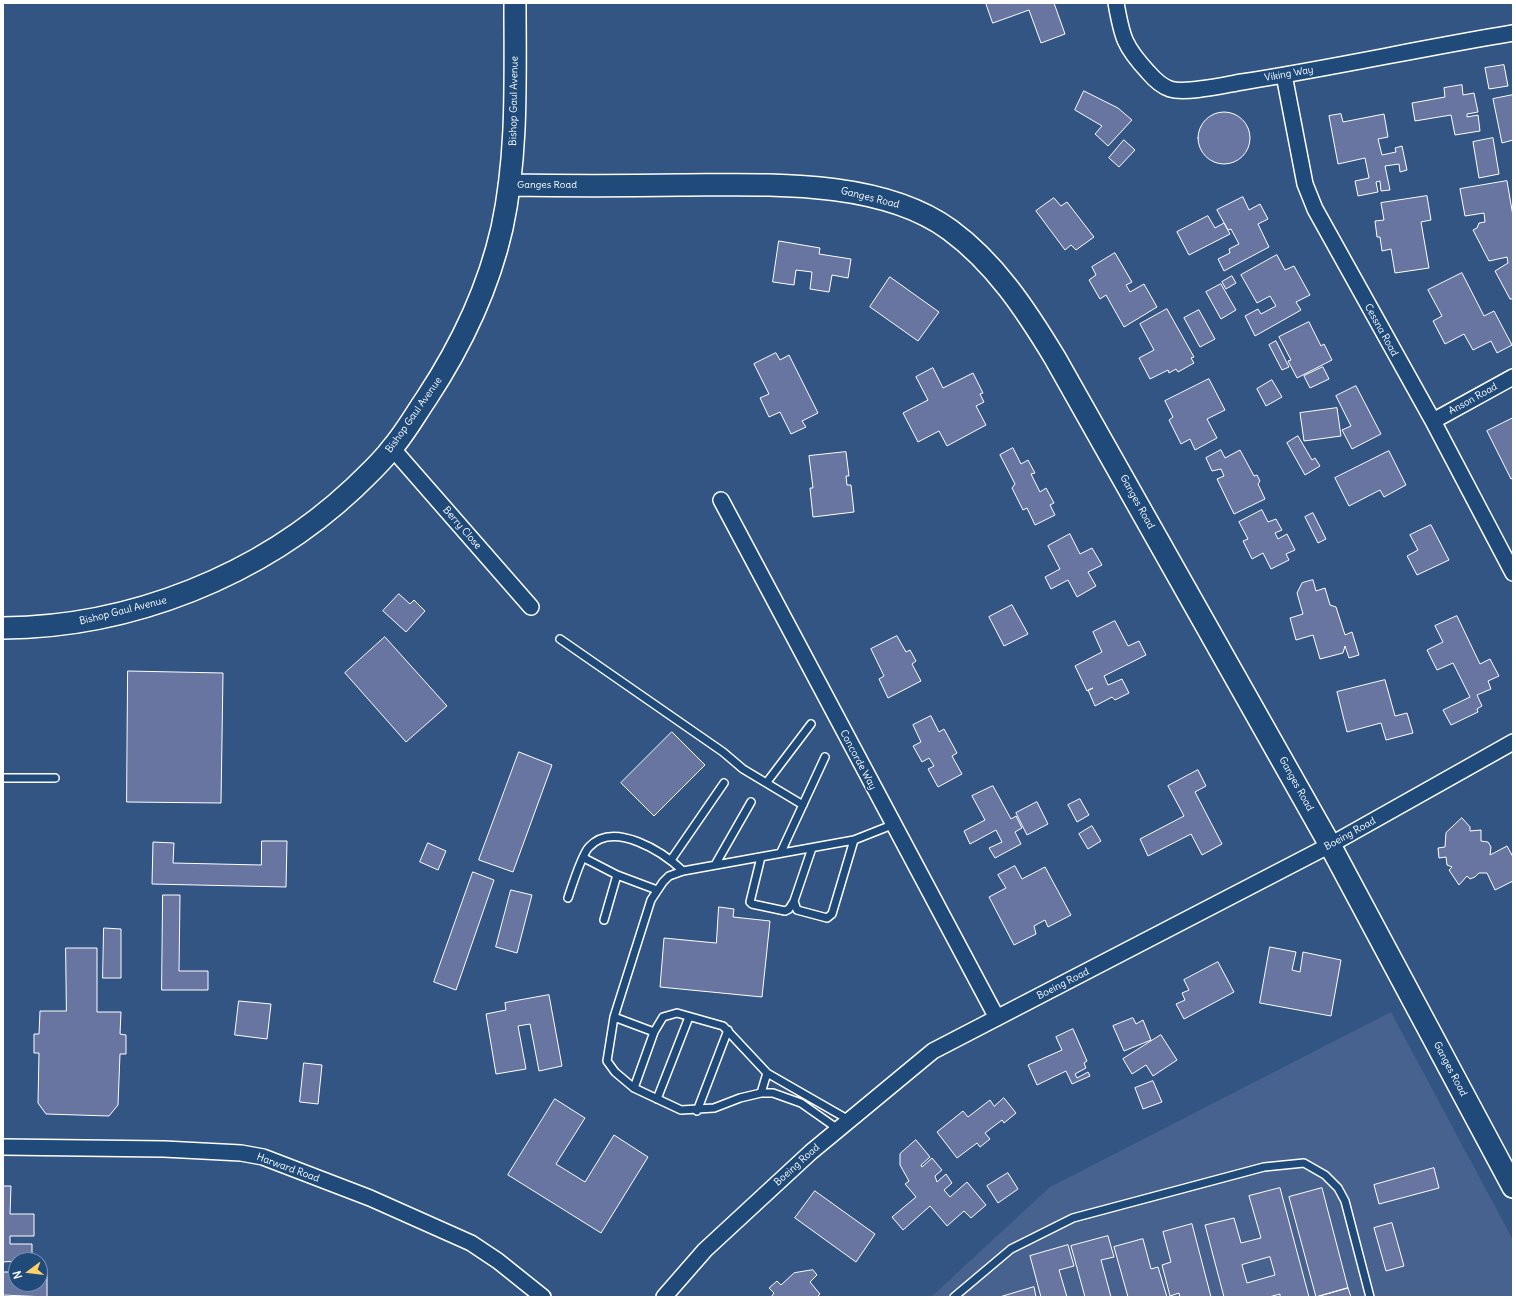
<!DOCTYPE html>
<html>
<head>
<meta charset="utf-8">
<style>
  body { margin:0 }
  #map { position:relative; width:1516px; height:1300px; overflow:hidden; background:#335584; font-family:Delius,sans-serif }
  canvas { display:block }
  .frame { position:absolute; inset:0; border:4px solid #fff; pointer-events:none }
  .north { position:absolute; left:8px; top:1252px; width:40px; height:40px; box-sizing:border-box; background:#1f4a7a; border:1px solid #7992af; border-radius:50%; rotate:255deg; font-size:11px; font-weight:700; line-height:16px; text-align:center; color:#fff }
  .north::after { content:''; display:block; margin:auto; width:14px; height:18px; background:#ffd166; clip-path:polygon(50% 0,100% 100%,50% 72%,0 100%) }
</style>
</head>
<body>
<div id="map">
<canvas width="1516" height="1300"></canvas>
<div class="frame"></div>
<div class="north">N</div>
</div>
<script>
const ctx = document.querySelector('canvas').getContext('2d');
ctx.lineJoin = 'round';
function fillPath(path, color) { ctx.fillStyle = color; ctx.fill(path, 'evenodd'); }
function trace(path, color, width, dash) { ctx.strokeStyle = color; ctx.lineWidth = width; ctx.lineCap = dash ? 'butt' : 'round'; ctx.setLineDash(dash || []); ctx.stroke(path); }
function label(font, color, halo, rows, align = 'center') {
  ctx.font = font + ' Delius,sans-serif'; ctx.lineWidth = 3.5; ctx.setLineDash([]); ctx.textBaseline = 'middle'; ctx.strokeStyle = halo; ctx.fillStyle = color; for (const [text, x, y, turn = 0] of rows) {
    ctx.save(); ctx.translate(x, y); ctx.rotate((+turn || 0) * Math.PI / 180); ctx.textAlign = isNaN(turn) ? turn : align; if (halo) ctx.strokeText(text, 0, 0); ctx.fillText(text, 0, 0); ctx.restore();
  }
}
const built = new Path2D(`
  M 1391,1012 L 1513,1240 L 1513,1297 L 931,1297 L 1050,1187 Z`);
const building = new Path2D(`
  M 986,3 L 1054,3 L 1065,34 L 1041,43 L 1029,10 L 993,23 Z
  M 1504,65 L 1508,86 L 1489,89 L 1485,68 Z
  M 1462,85 L 1463,95 L 1474,93 L 1478,112 L 1467,114 L 1467,117 L 1478,115 L 1480,131 L 1455,135 L 1451,115 L 1415,121 L 1412,103 L 1445,97 L 1444,88 Z
  M 1084,91 L 1118,108 L 1132,120 L 1108,146 L 1095,134 L 1102,126 L 1075,110 Z
  M 1513,95 L 1513,140 L 1502,143 L 1493,99 Z
  M1198 138a26 26 0 1 1 52 0a26 26 0 1 1-52 0Z
  M 1341,114 L 1343,122 L 1384,114 L 1388,137 L 1378,139 L 1382,155 L 1396,152 L 1395,148 L 1402,146 L 1407,170 L 1400,172 L 1399,164 L 1385,166 L 1390,190 L 1381,191 L 1380,181 L 1376,182 L 1378,192 L 1358,196 L 1355,181 L 1369,178 L 1365,158 L 1338,164 L 1329,116 Z
  M 1493,138 L 1499,174 L 1479,178 L 1473,142 Z
  M 1124,140 L 1135,150 L 1119,167 L 1109,158 Z
  M 1507,181 L 1513,216 L 1513,299 L 1510,299 L 1495,271 L 1508,263 L 1507,257 L 1489,261 L 1473,230 L 1477,228 L 1479,223 L 1485,222 L 1484,213 L 1465,216 L 1460,189 Z
  M 1427,196 L 1431,220 L 1421,222 L 1429,268 L 1395,273 L 1391,249 L 1382,251 L 1380,237 L 1377,237 L 1375,221 L 1384,220 L 1381,203 Z
  M 1243,197 L 1249,210 L 1260,204 L 1268,219 L 1258,224 L 1269,247 L 1224,271 L 1218,259 L 1230,253 L 1229,249 L 1239,244 L 1231,229 L 1228,230 L 1217,210 Z
  M 1054,198 L 1061,206 L 1067,202 L 1094,237 L 1076,250 L 1071,245 L 1065,250 L 1036,211 Z
  M 1208,216 L 1215,228 L 1224,223 L 1230,234 L 1189,255 L 1177,232 Z
  M 779,241 L 820,248 L 819,254 L 851,259 L 848,278 L 832,275 L 829,292 L 810,289 L 812,272 L 796,270 L 794,285 L 773,282 Z
  M 1115,253 L 1132,282 L 1126,285 L 1130,292 L 1144,284 L 1157,307 L 1124,327 L 1106,295 L 1100,299 L 1089,280 L 1096,275 L 1092,267 Z
  M 1277,255 L 1285,270 L 1294,266 L 1310,295 L 1296,302 L 1301,310 L 1255,336 L 1245,316 L 1258,309 L 1261,314 L 1276,306 L 1270,296 L 1257,303 L 1241,275 Z
  M 1462,273 L 1484,316 L 1494,311 L 1512,345 L 1497,353 L 1491,341 L 1473,350 L 1464,334 L 1445,344 L 1433,321 L 1442,316 L 1428,290 Z
  M 1232,276 L 1236,283 L 1226,289 L 1222,282 Z
  M 890,277 L 939,312 L 918,341 L 870,307 Z
  M 1221,284 L 1236,310 L 1221,319 L 1206,292 Z
  M 1167,309 L 1194,357 L 1191,358 L 1194,363 L 1178,372 L 1176,369 L 1169,373 L 1168,370 L 1150,379 L 1139,358 L 1154,350 L 1140,324 Z
  M 1199,310 L 1215,339 L 1200,347 L 1184,318 Z
  M 1309,322 L 1321,346 L 1324,344 L 1332,360 L 1297,378 L 1288,361 L 1291,360 L 1279,337 Z
  M 1276,341 L 1289,367 L 1282,370 L 1269,345 Z
  M 776,353 L 780,360 L 789,355 L 818,413 L 802,421 L 806,427 L 791,434 L 780,412 L 769,417 L 760,398 L 769,394 L 754,364 Z
  M 1323,367 L 1329,379 L 1310,388 L 1304,376 Z
  M 933,368 L 943,388 L 973,373 L 983,393 L 980,394 L 984,402 L 976,406 L 986,425 L 947,446 L 939,431 L 918,442 L 903,413 L 928,400 L 916,377 Z
  M 1209,379 L 1225,410 L 1207,419 L 1217,438 L 1195,450 L 1190,439 L 1181,444 L 1169,420 L 1173,417 L 1165,401 Z
  M 1272,380 L 1282,397 L 1266,406 L 1257,389 Z
  M 1356,386 L 1381,434 L 1352,449 L 1342,430 L 1351,426 L 1336,396 Z
  M 1337,408 L 1341,436 L 1304,441 L 1300,413 Z
  M 1513,418 L 1513,478 L 1511,479 L 1487,431 Z
  M 1298,436 L 1312,460 L 1315,458 L 1320,466 L 1305,475 L 1287,443 Z
  M 1013,448 L 1021,464 L 1028,460 L 1035,473 L 1031,474 L 1040,492 L 1046,488 L 1054,503 L 1050,505 L 1055,515 L 1035,525 L 1027,508 L 1023,510 L 1012,488 L 1015,484 L 1000,455 Z
  M 1221,450 L 1225,458 L 1240,450 L 1254,476 L 1257,475 L 1260,481 L 1258,484 L 1265,499 L 1234,514 L 1217,479 L 1224,476 L 1221,469 L 1212,471 L 1206,458 Z
  M 1389,451 L 1406,485 L 1384,497 L 1380,490 L 1349,506 L 1335,478 Z
  M 846,452 L 849,476 L 846,476 L 847,485 L 851,485 L 854,512 L 813,517 L 810,488 L 813,488 L 809,456 Z
  M 1262,510 L 1268,522 L 1276,519 L 1282,530 L 1275,533 L 1278,539 L 1287,534 L 1295,550 L 1286,554 L 1289,560 L 1271,569 L 1263,553 L 1252,559 L 1243,541 L 1248,539 L 1239,522 Z
  M 1313,513 L 1326,539 L 1318,543 L 1305,517 Z
  M 1431,525 L 1449,560 L 1417,575 L 1407,556 L 1418,550 L 1410,535 Z
  M 1070,534 L 1080,554 L 1092,548 L 1102,565 L 1088,572 L 1096,586 L 1077,597 L 1068,580 L 1051,589 L 1045,577 L 1060,569 L 1048,546 Z
  M 1313,580 L 1316,591 L 1325,588 L 1330,605 L 1336,607 L 1345,635 L 1352,632 L 1359,655 L 1349,658 L 1345,646 L 1343,653 L 1320,659 L 1313,635 L 1296,640 L 1290,618 L 1303,614 L 1297,593 L 1302,583 Z
  M 399,594 L 410,604 L 414,600 L 425,611 L 406,632 L 383,611 Z
  M 1012,605 L 1028,634 L 1004,646 L 989,617 Z
  M 1457,616 L 1480,664 L 1490,659 L 1499,676 L 1488,681 L 1491,689 L 1477,695 L 1482,706 L 1477,709 L 1478,712 L 1451,725 L 1443,710 L 1470,697 L 1453,663 L 1437,670 L 1427,650 L 1443,642 L 1435,626 Z
  M 1115,621 L 1128,646 L 1139,641 L 1146,655 L 1104,676 L 1108,685 L 1122,679 L 1129,693 L 1115,700 L 1112,697 L 1095,706 L 1088,690 L 1093,688 L 1087,691 L 1075,666 L 1102,652 L 1093,632 Z
  M 897,636 L 906,652 L 910,650 L 916,661 L 912,664 L 921,681 L 888,698 L 879,679 L 884,676 L 871,649 Z
  M 385,637 L 447,706 L 406,742 L 345,673 Z
  M 128,671 L 223,673 L 221,803 L 127,802 Z
  M 1385,680 L 1395,716 L 1407,713 L 1413,733 L 1386,740 L 1381,723 L 1347,732 L 1337,692 Z
  M 931,716 L 939,732 L 944,729 L 957,753 L 952,756 L 962,774 L 938,787 L 928,769 L 934,766 L 929,758 L 922,762 L 913,746 L 921,742 L 913,725 Z
  M 672,732 L 705,765 L 654,816 L 621,783 Z
  M 519,752 L 552,765 L 513,872 L 479,860 Z
  M 1198,770 L 1206,786 L 1195,792 L 1222,844 L 1202,855 L 1191,834 L 1148,856 L 1140,839 L 1184,816 L 1168,786 Z
  M 993,786 L 1011,819 L 1016,816 L 1022,828 L 1015,832 L 1021,844 L 995,858 L 989,848 L 1002,842 L 996,830 L 970,844 L 964,831 L 985,820 L 972,796 Z
  M 1080,799 L 1089,815 L 1077,822 L 1068,805 Z
  M 1037,802 L 1048,824 L 1027,835 L 1016,813 Z
  M 1462,818 L 1470,827 L 1470,831 L 1481,830 L 1481,841 L 1488,842 L 1491,847 L 1490,855 L 1507,846 L 1513,857 L 1513,881 L 1495,890 L 1487,873 L 1479,873 L 1475,877 L 1470,879 L 1467,876 L 1459,885 L 1449,870 L 1452,867 L 1447,865 L 1446,857 L 1439,858 L 1438,848 L 1445,847 L 1446,833 Z
  M 1092,826 L 1101,841 L 1088,849 L 1079,834 Z
  M 262,841 L 287,841 L 286,887 L 152,884 L 153,842 L 174,843 L 173,863 L 261,865 Z
  M 428,843 L 446,851 L 438,870 L 420,862 Z
  M 1015,866 L 1022,879 L 1045,867 L 1071,915 L 1048,927 L 1045,920 L 1034,926 L 1036,934 L 1014,945 L 989,897 L 1006,888 L 998,875 Z
  M 473,872 L 494,880 L 456,990 L 434,982 Z
  M 511,890 L 532,895 L 517,953 L 496,947 Z
  M 163,895 L 180,895 L 179,971 L 208,971 L 208,990 L 162,990 Z
  M 719,907 L 734,909 L 733,917 L 770,921 L 762,997 L 660,987 L 664,938 L 716,943 Z
  M 104,928 L 121,929 L 121,978 L 103,978 Z
  M 1270,947 L 1296,952 L 1292,970 L 1300,972 L 1303,952 L 1341,960 L 1331,1016 L 1260,1003 Z
  M 66,948 L 97,948 L 97,1012 L 121,1012 L 120,1034 L 126,1035 L 126,1054 L 120,1054 L 118,1105 L 109,1116 L 46,1114 L 38,1103 L 39,1053 L 34,1053 L 34,1034 L 39,1034 L 40,1011 L 66,1011 Z
  M 1218,962 L 1234,992 L 1184,1019 L 1176,1004 L 1185,1000 L 1182,993 L 1189,990 L 1184,980 Z
  M 549,995 L 562,1066 L 539,1071 L 530,1024 L 518,1026 L 526,1069 L 496,1074 L 486,1014 L 506,1010 L 505,1003 Z
  M 239,1001 L 271,1004 L 267,1039 L 235,1035 Z
  M 1133,1018 L 1136,1024 L 1143,1020 L 1151,1040 L 1124,1051 L 1113,1026 Z
  M 1073,1029 L 1087,1061 L 1084,1063 L 1086,1068 L 1075,1074 L 1077,1078 L 1088,1072 L 1090,1076 L 1072,1084 L 1066,1071 L 1037,1085 L 1028,1065 L 1062,1050 L 1056,1037 Z
  M 1161,1035 L 1177,1060 L 1153,1076 L 1146,1065 L 1132,1074 L 1123,1059 Z
  M 304,1063 L 322,1065 L 318,1104 L 300,1102 Z
  M 1153,1081 L 1162,1102 L 1143,1109 L 1135,1088 Z
  M 1004,1098 L 1016,1113 L 1004,1123 L 1002,1120 L 985,1133 L 990,1139 L 980,1147 L 977,1143 L 957,1158 L 937,1132 L 963,1111 L 968,1117 L 990,1100 L 994,1106 Z
  M 555,1099 L 585,1118 L 556,1164 L 585,1182 L 614,1135 L 648,1157 L 601,1233 L 508,1175 Z
  M 916,1140 L 930,1157 L 921,1165 L 922,1167 L 932,1158 L 942,1170 L 935,1176 L 937,1182 L 946,1174 L 952,1183 L 944,1190 L 950,1197 L 967,1182 L 986,1205 L 971,1218 L 964,1211 L 947,1226 L 930,1206 L 903,1230 L 892,1217 L 916,1197 L 905,1184 L 909,1181 L 900,1165 L 900,1154 Z
  M 1434,1168 L 1439,1188 L 1379,1204 L 1374,1185 Z
  M 1008,1173 L 1018,1189 L 998,1203 L 987,1186 Z
  M 3,1186 L 11,1186 L 10,1214 L 34,1214 L 34,1236 L 10,1236 L 10,1244 L 32,1244 L 32,1260 L 3,1262 Z
  M 1280,1188 L 1309,1297 L 1280,1297 L 1280,1294 L 1269,1297 L 1224,1297 L 1205,1225 L 1234,1218 L 1241,1243 L 1261,1238 L 1249,1196 ZM 1270,1257 L 1275,1275 L 1247,1283 L 1242,1265 Z
  M 1322,1188 L 1348,1288 L 1316,1297 L 1289,1197 Z
  M 815,1191 L 875,1234 L 856,1262 L 795,1218 Z
  M 1392,1223 L 1404,1266 L 1386,1271 L 1374,1228 Z
  M 1192,1224 L 1211,1297 L 1180,1297 L 1179,1293 L 1170,1296 L 1162,1265 L 1171,1262 L 1163,1232 Z
  M 1108,1236 L 1114,1257 L 1101,1260 L 1111,1297 L 1085,1297 L 1071,1246 Z
  M 1143,1239 L 1151,1269 L 1158,1267 L 1167,1297 L 1128,1297 L 1114,1247 Z
  M 1068,1245 L 1074,1266 L 1059,1270 L 1067,1297 L 1041,1297 L 1030,1256 Z
  M 813,1270 L 817,1275 L 810,1282 L 820,1294 L 817,1297 L 771,1297 L 774,1293 L 769,1288 L 777,1281 L 781,1285 L 794,1273 Z
  M 3,1272 L 16,1272 L 16,1284 L 40,1284 L 40,1272 L 47,1272 L 47,1297 L 3,1295 Z
  M 1034,1287 L 1036,1297 L 1000,1297 Z
  M 1348,1288 L 1351,1297 L 1316,1297 Z`);
const lane = new Path2D(`
  M 560,639 L 723,752 L 743,769 L 803,805
  M 3,778 L 55,778
  M 767,782 L 811,724
  M 812,848 L 794,901 L 797,910 L 827,918 L 832,914 L 854,840 L 892,825
  M 781,852 L 825,757
  M 761,857 L 750,902 L 752,904 L 785,911 L 789,909 L 794,901
  M 584,858 L 617,875 L 657,890
  M 671,860 L 724,783
  M 715,865 L 751,802
  M 568,898 C 572,886 582,854 589,847 C 614,820 663,852 683,871
  M 604,920 L 617,875
  M 614,1017 L 654,1032
  M 634,1088 L 654,1032 L 663,1017 L 677,1013 L 723,1026 L 767,1073 L 849,1120
  M 761,1093 L 767,1073
  M 657,1099 L 689,1017
  M 697,1111 L 728,1030
  M 838,1129 L 801,1103 L 773,1093 L 761,1093 L 740,1098 L 714,1108 L 681,1110 L 634,1088 L 615,1072 L 607,1061 L 614,1017 L 651,900 L 663,882 L 669,876 L 683,871 L 854,840
  M 954,1297 L 1011,1249 L 1073,1218 L 1264,1167 L 1304,1163 L 1325,1175 L 1338,1188 L 1345,1201 L 1370,1297`);
const street = new Path2D(`
  M 1116,3 C 1122,37 1124,46 1148,72 C 1154,79 1161,86 1170,89 C 1186,94 1224,85 1242,82 C 1332,68 1422,48 1513,33
  M 1284,75 L 1305,184 L 1315,209 L 1433,421 L 1513,573
  M 1433,421 L 1513,377
  M 392,448 L 531,607
  M 721,500 L 997,1018
  M 3,1147 L 164,1149 L 241,1153 L 263,1157 L 370,1198 L 471,1243 L 498,1261 L 543,1297
  M 664,1297 L 705,1250 L 811,1152 L 933,1051 L 1330,845 L 1513,742`);
const secondary = new Path2D(`
  M 509,185 C 566,186 623,186 680,185 C 763,185 879,178 950,230 C 995,263 1026,310 1055,358 L 1330,845 L 1513,1187
  M 3,628 C 131,627 260,576 354,488 C 367,475 381,463 392,448 C 405,433 415,415 426,399 C 461,346 488,290 502,228 C 518,154 515,78 515,3`);
const streetNames = [
  ["Viking Way",1289,74,-10],
  ["Bishop Gaul Avenue",514,101,-89],
  ["Ganges Road",547,185],
  ["Ganges Road",870,198,14],
  ["Cessna Road",1381,330,61],
  ["Anson Road",1473,399,-29],
  ["Bishop Gaul Avenue",414,415,-55],
  ["Ganges Road",1137,502,61],
  ["Berry Close",462,528,49],
  ["Bishop Gaul Avenue",123,611,-14],
  ["Concorde Way",858,760,62],
  ["Ganges Road",1296,784,61],
  ["Boeing Road",1350,834,-29],
  ["Boeing Road",1063,984,-27],
  ["Ganges Road",1450,1069,62],
  ["Boeing Road",797,1165,-42],
  ["Harward Road",288,1168,20]
];
fillPath(built, '#47628e');
fillPath(building, '#6775a0');
trace(building, '#fff', 1);
trace(lane, '#fff', 10);
trace(street, '#fff', 18);
trace(secondary, '#fff', 24);
trace(lane, '#1f4a7a', 7);
trace(street, '#1f4a7a', 15);
trace(secondary, '#1f4a7a', 21);
label('10px', '#fff', '#1f4a7a', streetNames);
</script>
</body>
</html>
